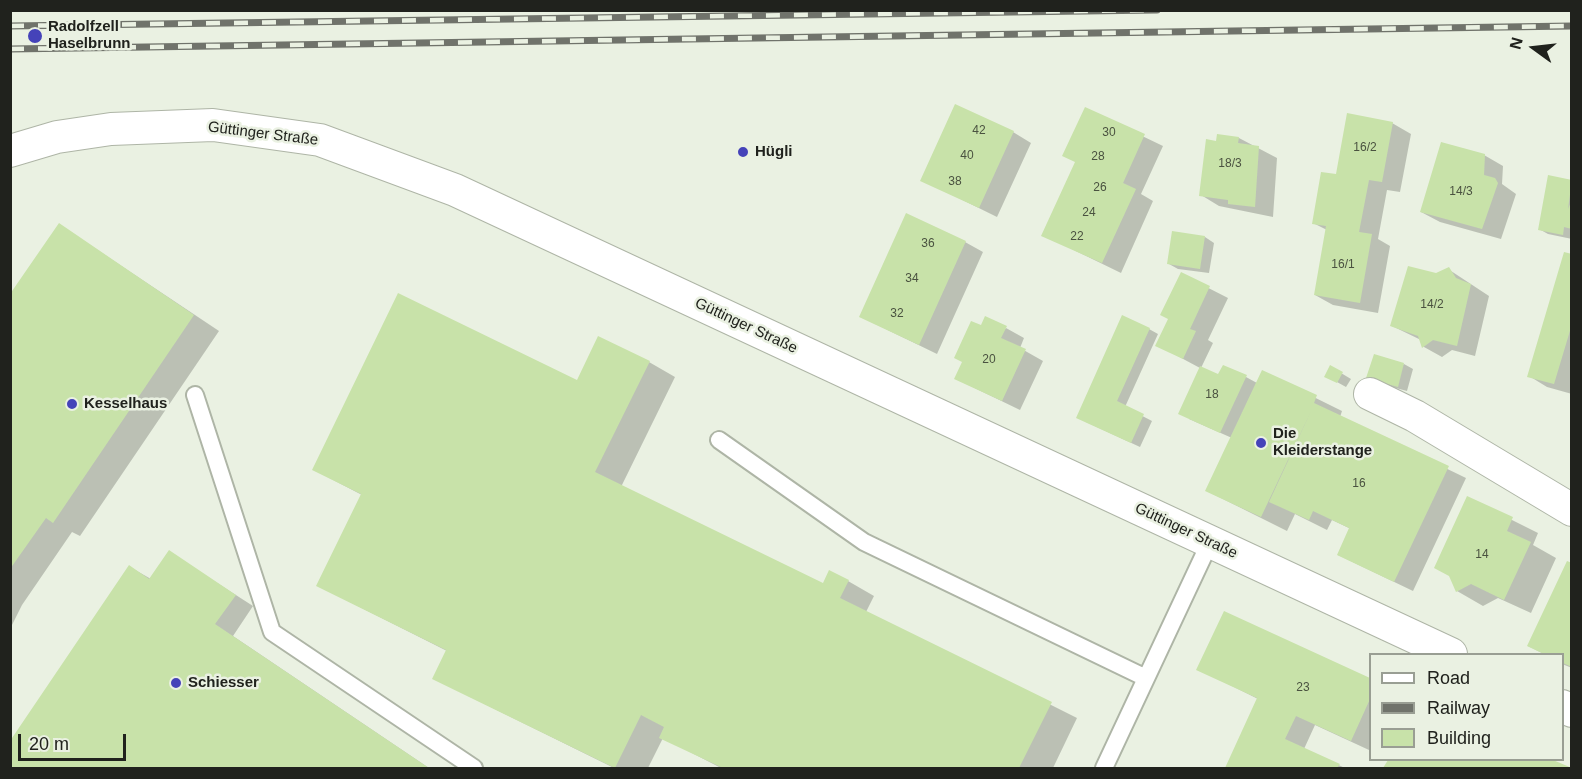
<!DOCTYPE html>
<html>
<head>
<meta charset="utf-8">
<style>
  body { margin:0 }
  #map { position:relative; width:1582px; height:779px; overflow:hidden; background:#eaf1e2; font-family:Helvetica,sans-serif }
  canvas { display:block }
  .frame { position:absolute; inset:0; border:12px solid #20221d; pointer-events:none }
  .legend { position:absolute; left:1369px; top:653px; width:195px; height:108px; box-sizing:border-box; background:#eaf1e2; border:2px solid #999e93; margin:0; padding:8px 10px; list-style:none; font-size:18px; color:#20221d }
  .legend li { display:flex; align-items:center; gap:12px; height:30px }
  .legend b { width:30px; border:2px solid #999e93 }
  .north { position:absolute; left:1504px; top:18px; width:60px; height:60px; -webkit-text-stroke:4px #eaf1e2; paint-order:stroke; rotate:285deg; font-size:16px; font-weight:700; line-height:24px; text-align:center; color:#20221d }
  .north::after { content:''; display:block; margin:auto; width:21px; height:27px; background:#20221d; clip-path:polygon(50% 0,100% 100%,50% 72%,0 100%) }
  .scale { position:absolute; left:18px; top:734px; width:108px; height:27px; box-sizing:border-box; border:3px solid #20221d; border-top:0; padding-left:8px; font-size:18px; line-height:21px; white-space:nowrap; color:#20221d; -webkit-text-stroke:4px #eaf1e2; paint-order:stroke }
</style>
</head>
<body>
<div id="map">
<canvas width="1582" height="779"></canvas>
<div class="frame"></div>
<ul class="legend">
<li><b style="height:8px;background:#fff"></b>Road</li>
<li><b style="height:8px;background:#70736b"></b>Railway</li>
<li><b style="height:16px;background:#c8e2a9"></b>Building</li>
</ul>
<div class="north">N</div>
<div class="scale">20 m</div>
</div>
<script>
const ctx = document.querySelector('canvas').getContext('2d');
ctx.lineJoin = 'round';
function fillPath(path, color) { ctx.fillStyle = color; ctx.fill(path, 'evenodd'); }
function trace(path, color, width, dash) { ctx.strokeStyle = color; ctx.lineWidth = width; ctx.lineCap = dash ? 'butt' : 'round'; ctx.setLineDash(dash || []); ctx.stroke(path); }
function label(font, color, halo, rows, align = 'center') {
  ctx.font = font + ' Helvetica,sans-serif'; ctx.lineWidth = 5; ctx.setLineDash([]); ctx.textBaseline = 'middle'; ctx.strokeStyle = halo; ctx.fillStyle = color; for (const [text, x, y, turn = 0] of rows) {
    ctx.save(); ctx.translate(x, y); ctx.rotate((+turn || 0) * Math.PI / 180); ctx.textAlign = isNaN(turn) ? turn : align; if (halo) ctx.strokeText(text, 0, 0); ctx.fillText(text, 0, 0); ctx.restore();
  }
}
const shadow = new Path2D(`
  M 1086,109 L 1163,146 L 1141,194 L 1153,201 L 1121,273 L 1043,235 L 1077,162 Z
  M 1392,123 L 1411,134 L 1400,192 L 1387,190 L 1378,239 L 1390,246 L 1378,313 L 1333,305 L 1315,295 L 1327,230 L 1313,223 L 1337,176 Z
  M 1013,132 L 1031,143 L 997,217 L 922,180 Z
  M 1239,138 L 1277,158 L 1273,217 L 1219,206 L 1201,195 L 1218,142 Z
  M 1484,155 L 1503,166 L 1502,184 L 1516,194 L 1501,239 L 1440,222 L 1421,212 Z
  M 1572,182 L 1572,239 L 1548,234 L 1539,229 Z
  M 60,225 L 219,331 L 80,536 L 72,532 L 22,605 L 10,629 L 10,297 Z
  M 1205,237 L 1214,243 L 1209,273 L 1178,269 L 1169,264 Z
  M 965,242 L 983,252 L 937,354 L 861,317 Z
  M 1572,256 L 1572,394 L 1547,387 L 1529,376 Z
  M 1448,269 L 1489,296 L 1475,356 L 1452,350 L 1442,357 L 1424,347 L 1421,340 L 1392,326 L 1436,274 Z
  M 1181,274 L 1228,298 L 1208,340 L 1213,343 L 1201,368 L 1219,376 L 1246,377 L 1257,383 L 1263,372 L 1342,411 L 1340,417 L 1466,478 L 1413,591 L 1338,555 L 1351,529 L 1332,520 L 1327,530 L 1295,514 L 1287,531 L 1207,491 L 1232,438 L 1189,419 L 1200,368 L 1157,345 L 1170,319 Z
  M 1006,328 L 1024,338 L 1020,348 L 1043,361 L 1020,410 L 956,379 Z
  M 1149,329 L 1158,334 L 1125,407 L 1152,421 L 1140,447 L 1086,422 Z
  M 649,362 L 675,377 L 621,487 L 823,585 L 848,581 L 874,596 L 866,612 L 1077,718 L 1053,768 L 721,768 L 663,738 L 648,768 L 614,768 L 434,679 L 447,651 L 318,586 L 362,495 L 314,470 L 577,382 Z
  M 1404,364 L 1413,369 L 1407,391 L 1377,383 Z
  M 1331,367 L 1351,379 L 1346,387 L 1326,376 Z
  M 1468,498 L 1538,533 L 1533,545 L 1556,558 L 1531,613 L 1498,598 L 1483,606 L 1457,591 L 1451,576 Z
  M 169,552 L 253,606 L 233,636 L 429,768 L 10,768 L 10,744 L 130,567 L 151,579 Z
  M 1572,564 L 1572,668 L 1562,664 L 1562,654 L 1544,654 L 1528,646 Z
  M 1225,613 L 1370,680 L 1369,750 L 1315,725 L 1304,749 L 1345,768 L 1226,768 L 1258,699 L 1198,669 Z
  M 1389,760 L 1550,760 L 1569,768 L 1385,768 Z`);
const building = new Path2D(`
  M 955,104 L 1014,131 L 979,208 L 920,181 Z
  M 1085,107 L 1145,134 L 1123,183 L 1136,189 L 1102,263 L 1041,236 L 1075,162 L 1062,156 Z
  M 1347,113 L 1393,122 L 1382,182 L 1369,180 L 1359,232 L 1372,234 L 1360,303 L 1314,295 L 1326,226 L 1312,224 L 1321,172 L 1336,174 Z
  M 1217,134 L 1239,137 L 1238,143 L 1259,146 L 1255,207 L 1228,204 L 1228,200 L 1199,196 L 1206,139 L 1216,141 Z
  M 1441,142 L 1485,154 L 1484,175 L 1495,178 L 1498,183 L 1482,229 L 1420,212 Z
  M 1548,175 L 1572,180 L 1568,209 L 1572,200 L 1572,229 L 1564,227 L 1563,235 L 1538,230 Z
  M 906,213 L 966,241 L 919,345 L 859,317 Z
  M 59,223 L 194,315 L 53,523 L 46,518 L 10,569 L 10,294 Z
  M 1172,231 L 1205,236 L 1200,269 L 1167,264 Z
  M 1564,252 L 1572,254 L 1572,324 L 1554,384 L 1527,377 Z
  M 1408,266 L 1436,273 L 1449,267 L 1456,278 L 1471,284 L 1457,346 L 1433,340 L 1422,348 L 1418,336 L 1390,326 Z
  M 1181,272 L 1210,286 L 1190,329 L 1196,331 L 1183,359 L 1155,346 L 1168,319 L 1160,315 Z
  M 398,293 L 577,380 L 598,336 L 650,361 L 595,472 L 823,583 L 829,570 L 849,580 L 840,598 L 1052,702 L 1019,768 L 723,768 L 659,738 L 664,727 L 641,715 L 615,768 L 432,679 L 446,650 L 316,586 L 361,494 L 312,470 Z
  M 1122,315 L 1150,328 L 1117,401 L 1144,414 L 1131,443 L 1076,418 Z
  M 985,316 L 1007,326 L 1001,338 L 1026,349 L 1002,401 L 954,379 L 962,362 L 954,358 L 971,321 L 981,325 Z
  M 1374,354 L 1404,363 L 1398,387 L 1366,378 Z
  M 1223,365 L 1247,375 L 1220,433 L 1178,414 L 1200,366 L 1218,374 Z
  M 1330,365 L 1343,372 L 1337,383 L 1324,377 Z
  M 1262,370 L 1317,395 L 1314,403 L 1449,466 L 1394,582 L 1337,555 L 1349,528 L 1313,511 L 1309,520 L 1269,502 L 1312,409 L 1261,517 L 1205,491 Z
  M 1467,496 L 1513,517 L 1507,531 L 1531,542 L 1504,600 L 1471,584 L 1456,592 L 1449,576 L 1434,568 Z
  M 169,550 L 236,595 L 215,624 L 429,768 L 10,768 L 10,741 L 129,565 L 149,579 Z
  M 1567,561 L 1572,563 L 1572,667 L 1563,663 L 1563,654 L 1544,654 L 1527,646 Z
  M 1224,611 L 1370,678 L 1370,699 L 1351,741 L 1296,716 L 1285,739 L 1340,764 L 1337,768 L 1225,768 L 1257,698 L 1196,670 Z
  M 1388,760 L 1553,760 L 1572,768 L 1383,768 Z`);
const service = new Path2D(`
  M 195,395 L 272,632 L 474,768
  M 719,440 L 864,542 L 1146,678
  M 1104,768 L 1210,542`);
const minor = new Path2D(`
  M 10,151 L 57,137 L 111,129 L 213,125 L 320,140 L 455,190 L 1451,654
  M 1370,394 L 1415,416 L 1572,510
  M 1562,706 L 1572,711`);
const rail = new Path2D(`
  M 10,26 L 1157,10
  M 10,49 L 1572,26`);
const markers = [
  [35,36,8,"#4543b9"],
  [743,152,6,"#4543b9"],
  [72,404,6,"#4543b9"],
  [1261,443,6,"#4543b9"],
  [176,683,6,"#4543b9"]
];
const numberNames = [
  ["42",979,131],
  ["30",1109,133],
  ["16/2",1365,148],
  ["40",967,156],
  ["28",1098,157],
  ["18/3",1230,164],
  ["38",955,182],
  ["26",1100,188],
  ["14/3",1461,192],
  ["24",1089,213],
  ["22",1077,237],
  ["36",928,244],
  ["16/1",1343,265],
  ["34",912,279],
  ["14/2",1432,305],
  ["32",897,314],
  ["20",989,360],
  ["18",1212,395],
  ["16",1359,484],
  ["14",1482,555],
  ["23",1303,688]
];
const poiNames = [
  ["Radolfzell",48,27],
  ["Haselbrunn",48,44],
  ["Hügli",755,152],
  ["Kesselhaus",84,404],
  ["Die",1273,434],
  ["Kleiderstange",1273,451],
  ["Schiesser",188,683]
];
const streetNames = [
  ["Güttinger Straße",263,134,7],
  ["Güttinger Straße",746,326,25],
  ["Güttinger Straße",1186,531,25]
];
fillPath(shadow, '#0003');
fillPath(building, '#c8e2a9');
trace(service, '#aeb5a6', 20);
trace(minor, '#aeb5a6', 34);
trace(service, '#fff', 16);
trace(minor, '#fff', 32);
trace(rail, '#70736b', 7);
trace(rail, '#eaf1e2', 4.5, [14]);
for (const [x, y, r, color] of markers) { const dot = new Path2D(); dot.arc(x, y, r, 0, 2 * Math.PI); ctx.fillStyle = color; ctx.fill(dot); trace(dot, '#eaf1e2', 2); }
label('12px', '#4a5240', null, numberNames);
label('bold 15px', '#20221d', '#eaf1e2', poiNames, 'left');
label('15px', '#20221d', '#eaf1e2', streetNames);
</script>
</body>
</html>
